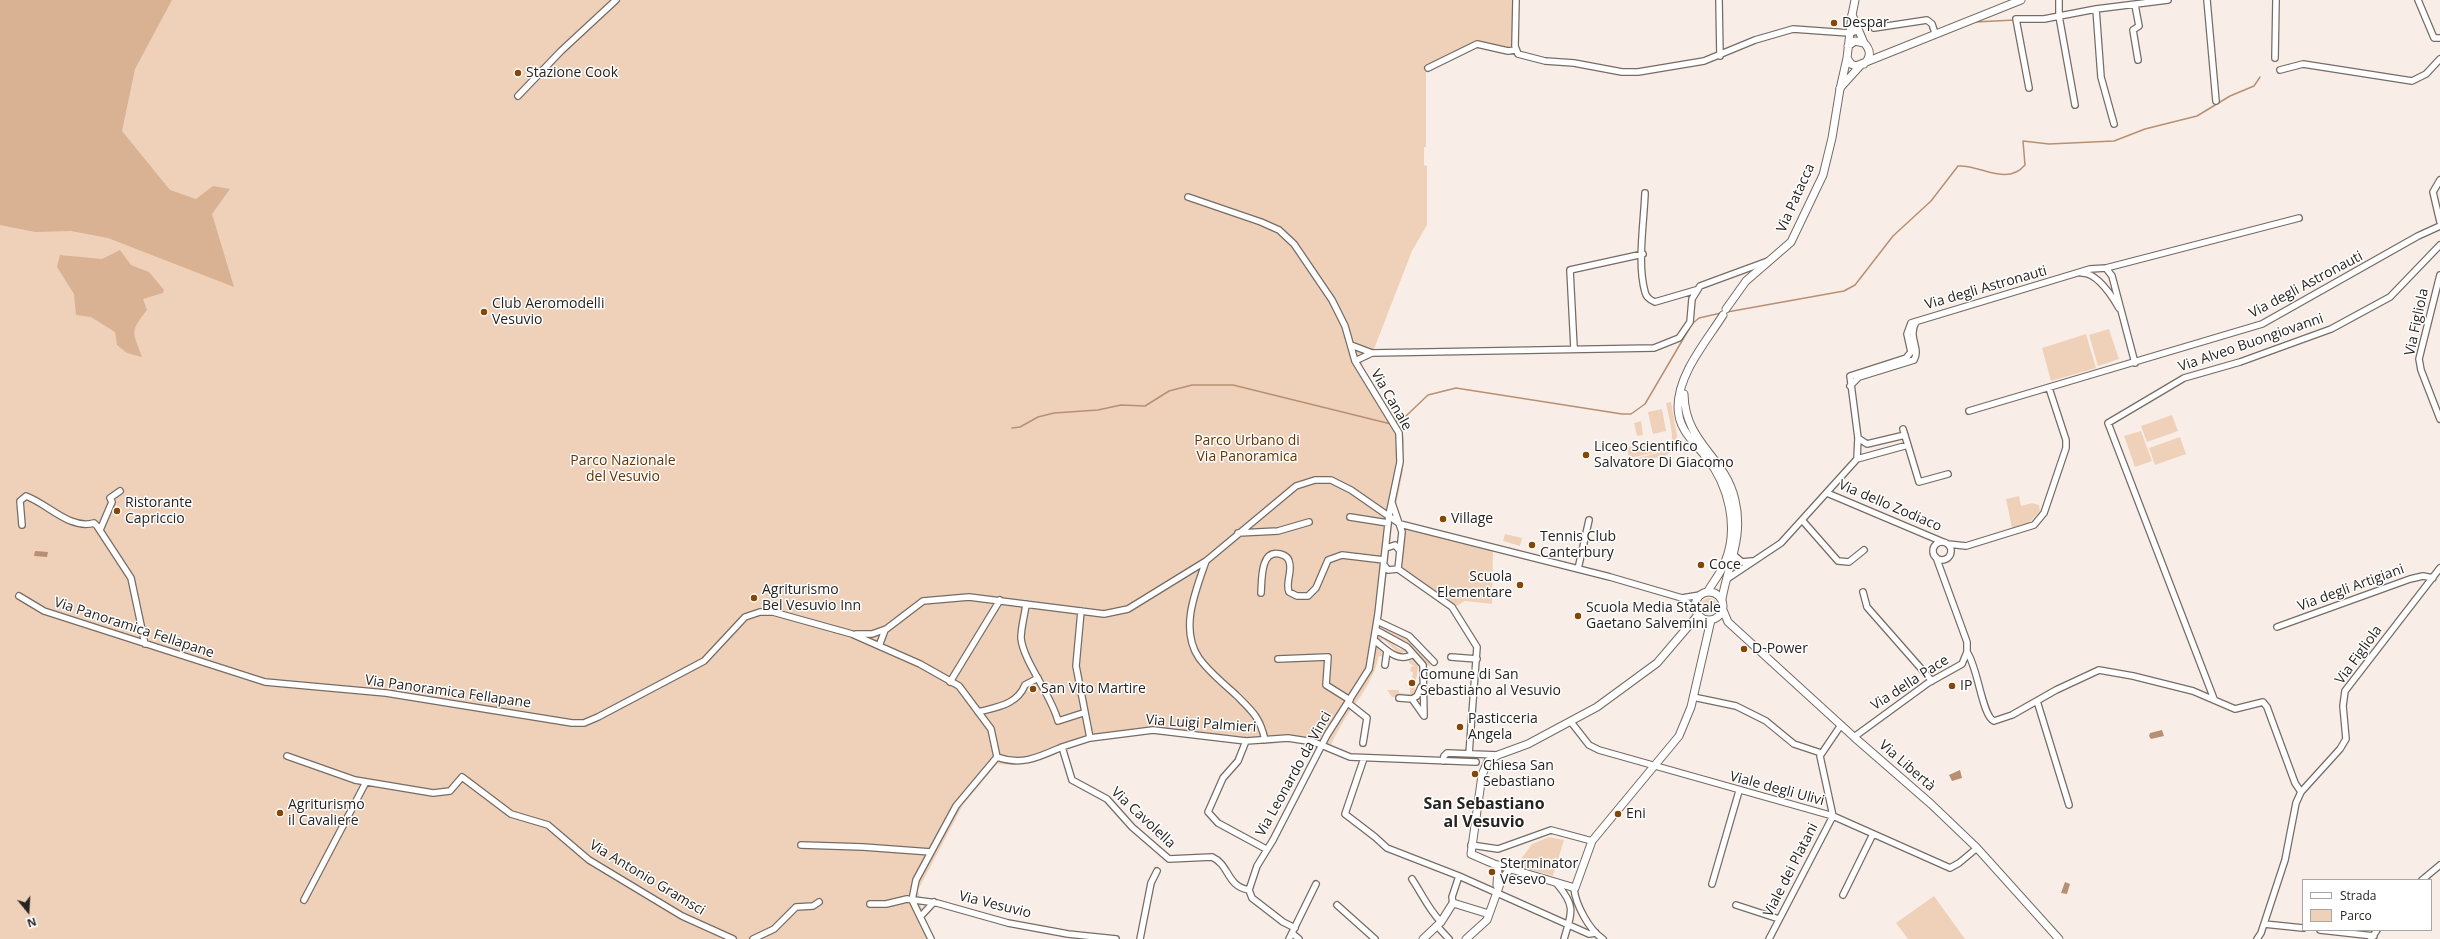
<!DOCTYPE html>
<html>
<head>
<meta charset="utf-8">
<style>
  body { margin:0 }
  #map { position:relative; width:2440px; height:939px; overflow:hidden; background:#f9eee7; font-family:"Open Sans",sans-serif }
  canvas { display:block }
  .legend { position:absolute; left:2302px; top:879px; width:130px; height:52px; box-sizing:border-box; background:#fff; border:1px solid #a9a7a6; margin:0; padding:5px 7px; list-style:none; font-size:12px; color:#272320 }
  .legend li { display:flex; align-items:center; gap:8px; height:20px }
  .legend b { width:20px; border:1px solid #a9a7a6 }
  .north { position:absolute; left:8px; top:891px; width:40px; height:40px; -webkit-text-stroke:3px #fff; paint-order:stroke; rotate:162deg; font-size:11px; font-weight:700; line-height:16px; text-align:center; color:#272320 }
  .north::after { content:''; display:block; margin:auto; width:14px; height:18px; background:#272320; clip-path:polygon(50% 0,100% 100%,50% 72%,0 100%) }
</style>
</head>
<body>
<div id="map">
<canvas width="2440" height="939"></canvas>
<ul class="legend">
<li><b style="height:5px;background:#fff"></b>Strada</li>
<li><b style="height:11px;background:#efd1ba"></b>Parco</li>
</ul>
<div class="north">N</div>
</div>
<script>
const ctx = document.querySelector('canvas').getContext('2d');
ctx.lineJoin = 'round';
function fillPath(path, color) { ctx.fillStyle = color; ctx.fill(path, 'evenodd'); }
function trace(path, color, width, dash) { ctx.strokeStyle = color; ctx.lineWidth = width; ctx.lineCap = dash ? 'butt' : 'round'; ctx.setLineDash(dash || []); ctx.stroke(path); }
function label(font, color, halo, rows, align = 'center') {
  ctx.font = font + ' "Open Sans",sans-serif'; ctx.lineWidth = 3; ctx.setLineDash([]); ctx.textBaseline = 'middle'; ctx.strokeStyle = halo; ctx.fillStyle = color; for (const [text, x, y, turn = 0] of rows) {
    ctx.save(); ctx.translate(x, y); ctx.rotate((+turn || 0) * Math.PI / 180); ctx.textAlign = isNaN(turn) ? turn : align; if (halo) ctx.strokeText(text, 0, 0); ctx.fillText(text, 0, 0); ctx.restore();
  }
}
const green = new Path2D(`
  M 0,0 L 1517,0 L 1518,36 L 1511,53 L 1492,47 L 1475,47 L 1426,71 L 1426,147 L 1424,147 L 1424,165 L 1427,166 L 1427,225 L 1412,251 L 1374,349 L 1362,363 L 1364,372 L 1404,437 L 1403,471 L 1392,525 L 1381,626 L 1409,639 L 1426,658 L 1428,657 L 1430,666 L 1425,665 L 1420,658 L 1421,657 L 1411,645 L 1382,630 L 1381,628 L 1380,635 L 1396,642 L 1394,645 L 1401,650 L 1402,646 L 1409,653 L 1406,655 L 1406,652 L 1403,652 L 1402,656 L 1391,653 L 1394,649 L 1383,639 L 1380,641 L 1379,650 L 1384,654 L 1384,662 L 1383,657 L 1379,656 C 1375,675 1364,692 1353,707 C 1343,720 1336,735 1329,748 L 1324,748 L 1322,754 L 1311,746 L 1288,740 L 1272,744 L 1249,744 L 1233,740 L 1140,733 L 1096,739 L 1034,761 L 1014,765 L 997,764 L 963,805 L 918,890 L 924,919 L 933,939 L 0,939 Z
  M 2109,329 L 2119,359 L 2098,366 L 2089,335 Z
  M 2086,334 L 2096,368 L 2051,381 L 2042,348 Z
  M 1671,402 L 1677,436 L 1673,451 L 1665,456 L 1632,463 L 1631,459 C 1679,449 1676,450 1666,403 Z
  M 1662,409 L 1666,431 L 1653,434 L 1648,412 Z
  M 2172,415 L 2178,431 L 2147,442 L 2141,426 Z
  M 1641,421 L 1643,435 L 1637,436 L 1634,423 Z
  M 2141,431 L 2152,461 L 2135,467 L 2124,436 Z
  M 2180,437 L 2186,454 L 2155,465 L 2149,448 Z
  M 1651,443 L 1654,453 L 1629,458 L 1627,448 Z
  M 2019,496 L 2021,506 L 2032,503 L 2039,505 L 2040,511 L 2029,523 L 2012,528 L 2006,499 Z
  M 1404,528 L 1493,548 L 1492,604 L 1465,601 L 1455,607 L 1400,568 Z
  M 1505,534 L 1522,538 L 1520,546 L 1503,541 Z
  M1701 606a8 8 0 1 1 16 0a8 8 0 1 1-16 0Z
  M 1413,658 L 1419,663 L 1416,680 L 1412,679 L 1413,672 L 1410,671 L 1411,667 L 1414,666 L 1409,663 L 1409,660 Z
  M 1410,685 L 1414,686 L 1416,693 L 1414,695 L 1392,697 L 1387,690 L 1399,690 L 1399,693 L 1410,694 Z
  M 1549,837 L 1564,840 L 1553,876 L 1516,866 L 1532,844 Z
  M 1934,896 L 1965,939 L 1908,939 L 1896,923 Z`);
const forest = new Path2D(`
  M 0,0 L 172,0 L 135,69 L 122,131 L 170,190 L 196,199 L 213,186 L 230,189 L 212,214 L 234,287 L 108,238 L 71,231 L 35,232 L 0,225 Z
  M 120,250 L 131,265 L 149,272 L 164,290 L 163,293 L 143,299 L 147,310 C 129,333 133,331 142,357 L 127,353 L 117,345 L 115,332 L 91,317 L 76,315 L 74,294 L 57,267 L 60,255 L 102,259 Z`);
const water = new Path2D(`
  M 35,551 L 48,552 L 47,557 L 34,556 Z
  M 2162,730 L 2164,736 L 2151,739 L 2149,736 L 2150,733 Z
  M 1960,770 L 1962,778 L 1952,781 L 1949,775 Z
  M 2065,882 L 2070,884 L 2067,894 L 2061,893 Z`);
const stream = new Path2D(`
  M 1975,22 L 2015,20
  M 1727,312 L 1844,291 L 1855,285 L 1893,236 L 1931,201 L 1958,166 C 1980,164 2006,187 2025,165 L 2023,141 L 2049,144 L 2114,141 L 2145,129 L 2197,116 L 2230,96 L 2254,86 L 2260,77
  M 1692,324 L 1699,318 L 1721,313
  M 1394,423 L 1407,415 L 1428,395 L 1456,388 L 1622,414 L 1631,414 L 1645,404 L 1689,329
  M 1012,428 L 1020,427 L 1038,417 L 1054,413 L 1098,410 L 1121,405 L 1145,406 L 1169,391 L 1192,385 L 1233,385 L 1391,424`);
const minor = new Path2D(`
  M 1516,0 L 1515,46 L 1518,54 L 1545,61 L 1574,63 L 1622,72 L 1638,72 L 1704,61 L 1755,40 L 1793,29 L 1849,33 L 1857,31
  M 1719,0 L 1720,56
  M 2059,0 L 2059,16 L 2075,105
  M 2207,0 L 2216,101
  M 2418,0 L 2434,38 L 2440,38
  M 2135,5 L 2139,26 L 2133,30 L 2138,60
  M 2096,9 L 2168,0
  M 1874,28 L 1927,20 L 1932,24 L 1935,33
  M 2275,58 L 2276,0
  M 1428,68 L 1477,44 L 1508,51 L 1515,50
  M 2280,70 L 2303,64 L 2412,81 L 2426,74 L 2440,59
  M 2029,88 L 2016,19 L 2044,19 L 2096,9 L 2101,77 L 2114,124
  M 518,96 L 561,51 L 616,0
  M 2440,180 L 2433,192 L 2440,222
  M 1645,193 C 1644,222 1637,264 1645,292 C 1646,297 1650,300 1655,302 L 1696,290
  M 1188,197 L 1261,222 L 1279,230 L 1294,244 L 1332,300 L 1345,326 L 1355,361 L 1399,433 L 1400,462 L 1389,515 L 1378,614 L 1369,669 L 1327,735 L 1273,840 L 1257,866 L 1249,890 L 1252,898 L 1283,922 L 1295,928
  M 2106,268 L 2299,218
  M 2082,273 C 2097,273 2112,296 2119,308
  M 2440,275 L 2419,359 L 2421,370 L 2440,419
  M 1351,345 L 1372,353 L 1654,348 L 1679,338 L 1690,322 L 1692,299 L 1700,286 L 1768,261
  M 1574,348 L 1570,270 L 1643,254
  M 1355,361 L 1372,353
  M 1850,386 L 1859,377 L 1914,360 C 1921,348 1907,337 1916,322
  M 1969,411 L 2262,324 L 2418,236 L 2440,226
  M 1903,429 L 1919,482 L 1948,474
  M 1858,438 L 1867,444 L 1905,435
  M 1857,459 L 1908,445
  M 1827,493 L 1943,542
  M 1392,503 L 1402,532 L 1398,569
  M 1350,517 L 1388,523
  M 1802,520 L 1838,561 L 1849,562 L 1864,550
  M 22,525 L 20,501 L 26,496 C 48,504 70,530 94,523 L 97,526 L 131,578 L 145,644
  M 100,530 L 112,502 L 110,498 L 120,491
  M 1238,533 L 1278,531 L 1309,522
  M1933 551a9 9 0 1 1 18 0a9 9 0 1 1-18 0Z
  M 1948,544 L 1966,546 L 2034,525 L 2044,513 L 2066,448 L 2066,440 L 2049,388
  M 1386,548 L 1395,545 L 1400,551
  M 1735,556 L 1742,562 L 1752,561
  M 1206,561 C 1196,590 1179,629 1199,658 C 1209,672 1223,683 1236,695 C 1252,711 1260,717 1265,740
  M 1384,565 L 1388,570 L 1398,569
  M 1398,569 L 1452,607 L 1477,647 L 1469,754
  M 1578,569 L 1589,520
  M 1727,579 L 1781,543 L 1857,459 L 1858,438 L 1850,376 L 1906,358 L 1911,352 L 1907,334 L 1911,323 L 2090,269 L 2106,268 L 2112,276 L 2135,363
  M 1863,592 L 1867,607 L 1932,681
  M 1261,593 C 1262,581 1260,549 1280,554 C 1284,555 1288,557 1289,561 C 1293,572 1285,582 1289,592 L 1297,596 L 1308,596 L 1316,588 L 1328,560 L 1342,555 L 1384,560
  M 19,596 L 44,611 L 265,682 L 386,693 L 572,723 L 584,723 L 598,717 L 704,661 L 745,617 L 760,612 L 773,612 L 852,634 L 920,664 L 959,686 L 991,729 L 997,757 L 956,806 L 916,880 L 912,900
  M 1682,598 L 1700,595
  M 1026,604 C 1025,614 1021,627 1021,638 C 1023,661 1051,694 1058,721 L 1083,713
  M 1081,611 L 1076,666 L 1090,738 L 1153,730 L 1246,741 L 1288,738 L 1314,742 L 1350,757 L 1476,762
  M 1377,621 L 1409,636 L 1434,662
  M 2277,627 L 2410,579 L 2423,576 L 2433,578
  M 1376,630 L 1407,647 L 1423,665 L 1424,716 L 1412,699 L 1399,698
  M 856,634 L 872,634 L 886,629
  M 1374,640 C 1386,649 1398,664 1413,654
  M 879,646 L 885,630 L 923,601 L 969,597 L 1104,614 L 1128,609 L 1206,561 L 1296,486 L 1315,480 L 1331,480 L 1351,490 L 1400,524 L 1610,577 L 1682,598 L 1696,610
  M 1967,652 C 1978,667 1982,716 1994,721 L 2012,715 L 2056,690 L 2099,670 L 2133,676 L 2193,691 L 2235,709 L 2263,702 L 2267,707 L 2295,783 L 2301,792
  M 1451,657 L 1477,659
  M 1278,659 L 1328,657 L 1326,685 L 1350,700
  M 1385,665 L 1387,651
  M 950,682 L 1000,600
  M 1693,697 L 1736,706 L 1766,721 L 1794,744 L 1821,753
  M 1412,699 L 1417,696 L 1421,687
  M 2214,699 L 2108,423 L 2184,378 L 2240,362 L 2331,329 L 2390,297 L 2440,245
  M 2037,701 L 2069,805
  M 1348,703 L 1367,718 L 1363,743
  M 978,712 C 997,707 1017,705 1025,685 L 1038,678
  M 1571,722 L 1589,745 L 1599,750 L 1833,816 L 1950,868 L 1959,863 L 1977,848
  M 1854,737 L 1928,683 L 1962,664 L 1967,652 L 1967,642 L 1936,557
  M 1090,738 L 1062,747 L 1072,780 L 1107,799 L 1132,827 L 1169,859 L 1212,857 C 1230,865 1226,886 1249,890
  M 1246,741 L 1238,761 L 1223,778 L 1208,812 L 1218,823 L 1266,849
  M 287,756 L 355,780 L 433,793 L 450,791 L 462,777 L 511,814 L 548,825 L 589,860 L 682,916 L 733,939
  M 997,757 C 1022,766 1039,757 1062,747
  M 1364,758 L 1345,814 L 1375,837 L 1387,848 L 1459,876 L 1589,934 L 1596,933
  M 1443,761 L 1444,756 L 1447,753 L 1498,755
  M 801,845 L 863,847 L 931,852
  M 1471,845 L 1498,849 L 1551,830 L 1592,841
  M 1412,879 C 1422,894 1429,910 1441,922
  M 2422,880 L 2440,865
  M 1557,884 C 1576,906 1572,912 1564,939
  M 1712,884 L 1739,791
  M 1574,889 C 1576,905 1589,930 1603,939
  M 1843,895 L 1873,834
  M 304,900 L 366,782
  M 912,900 L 931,939
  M 870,904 L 886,904 L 907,899 L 937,903 L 1008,923 L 1068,934 L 1116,939
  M 1453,904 L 1452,897 L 1459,876
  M 1337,905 L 1375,939
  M 1736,905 L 1779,919
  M 921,916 L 934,902
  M 2264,924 L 2303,928
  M 1437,926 L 1449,939
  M 2320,930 L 2374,936
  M 1292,933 L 1299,939
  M 753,939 L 774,929 L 796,907 L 813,906 L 819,902
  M 1140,939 L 1151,883 L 1157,871
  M 1289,939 L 1316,884
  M 1769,939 L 1833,816 L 1820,756 L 1841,725
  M 2257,939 L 2261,933 L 2285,860 L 2296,803 L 2301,792 L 2340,749 L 2346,739 L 2343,706 L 2345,691 L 2440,568
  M 2371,939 L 2377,930`);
const tertiary = new Path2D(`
  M 1852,15 L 1847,58 L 1851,64 L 1856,66 L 2021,0
  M 1853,17 L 1864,43
  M 1848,46 L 1855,41 L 1864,43 C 1871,50 1871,57 1864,64
  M 1840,88 L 1860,66
  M 1840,89 L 1847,58
  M1695 606a14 14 0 1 1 28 0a14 14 0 1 1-28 0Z
  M 1723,610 L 1728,622 L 1854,737 L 1931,804 L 1977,848 L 2059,939
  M 1698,615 L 1657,663 L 1597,707 L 1528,744 L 1498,755 L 1488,761 L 1482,775 L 1471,854 L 1494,864 L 1575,888 L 1592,841 L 1679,736 L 1691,707 L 1711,620
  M 1497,885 L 1498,865
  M 1423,939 L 1441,922 L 1453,903 L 1489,914
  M 1466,939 L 1487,920 L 1501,881 L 1510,869`);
const secondary = new Path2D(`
  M 1852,15 L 1855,0
  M 1726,309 L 1746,281 L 1791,242 L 1823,175 L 1832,138 L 1840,89
  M 1684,394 C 1685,444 1725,456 1735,500 C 1744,538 1728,564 1722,599
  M 1708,591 C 1713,582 1721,573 1725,562 C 1739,528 1729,485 1706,457 C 1693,441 1678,429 1678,407 C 1678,374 1706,342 1723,315`);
const markers = [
  [1834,23,4,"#854706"],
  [518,73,4,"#854706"],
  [484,312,4,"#854706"],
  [1586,455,4,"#854706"],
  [117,511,4,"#854706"],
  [1443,519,4,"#854706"],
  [1532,545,4,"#854706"],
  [1701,565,4,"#854706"],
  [1520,585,4,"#854706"],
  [754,598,4,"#854706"],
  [1578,616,4,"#854706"],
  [1744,649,4,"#854706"],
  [1412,683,4,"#854706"],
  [1952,686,4,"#854706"],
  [1033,689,4,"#854706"],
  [1460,727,4,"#854706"],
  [1475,774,4,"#854706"],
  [280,813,4,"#854706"],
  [1618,814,4,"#854706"],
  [1492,872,4,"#854706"]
];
const poiNames = [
  ["Despar",1842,23],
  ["Stazione Cook",526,73],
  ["Club Aeromodelli",492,304],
  ["Vesuvio",492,320],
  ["Liceo Scientifico",1594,447],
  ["Salvatore Di Giacomo",1594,463],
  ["Ristorante",125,503],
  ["Capriccio",125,519],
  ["Village",1451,519],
  ["Tennis Club",1540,537],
  ["Canterbury",1540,553],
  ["Coce",1709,565],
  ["Scuola",1512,577,"right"],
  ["Elementare",1512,593,"right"],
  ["Agriturismo",762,590],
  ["Bel Vesuvio Inn",762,606],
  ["Scuola Media Statale",1586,608],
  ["Gaetano Salvemini",1586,624],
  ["D-Power",1752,649],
  ["Comune di San",1420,675],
  ["Sebastiano al Vesuvio",1420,691],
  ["IP",1960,686],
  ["San Vito Martire",1041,689],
  ["Pasticceria",1468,719],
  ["Angela",1468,735],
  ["Chiesa San",1483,766],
  ["Sebastiano",1483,782],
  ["Agriturismo",288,805],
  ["il Cavaliere",288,821],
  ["Eni",1626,814],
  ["Sterminator",1500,864],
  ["Vesevo",1500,880]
];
const streetNames = [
  ["Via Patacca",1796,198,-66],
  ["Via degli Astronauti",2306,285,-28],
  ["Via degli Astronauti",1986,288,-16],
  ["Via Figliola",2417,322,-78],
  ["Via Alveo Buongiovanni",2251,343,-19],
  ["Via Canale",1391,400,60],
  ["Via dello Zodiaco",1890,506,23],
  ["Via degli Artigiani",2351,588,-20],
  ["Via Panoramica Fellapane",134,628,18],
  ["Via Figliola",2359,655,-54],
  ["Via della Pace",1910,683,-33],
  ["Via Panoramica Fellapane",448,692,8],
  ["Via Luigi Palmieri",1201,724,4],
  ["Via Libertà",1907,766,41],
  ["Via Leonardo da Vinci",1294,774,-61],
  ["Viale degli Ulivi",1777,789,15],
  ["Via Cavolella",1143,818,43],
  ["Viale dei Platani",1791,870,-63],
  ["Via Antonio Gramsci",647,878,31],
  ["Via Vesuvio",995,905,14]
];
const parkNames = [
  ["Parco Urbano di",1247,441],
  ["Via Panoramica",1247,457],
  ["Parco Nazionale",623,461],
  ["del Vesuvio",623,477]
];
const quarterNames = [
  ["San Sebastiano",1484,804],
  ["al Vesuvio",1484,822]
];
fillPath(green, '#efd1ba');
fillPath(forest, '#d9b193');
fillPath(water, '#b79073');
trace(stream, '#b79073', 1.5);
trace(minor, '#756c65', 8);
trace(tertiary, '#756c65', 9);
trace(secondary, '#756c65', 9);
trace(minor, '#fff', 5.5);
trace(tertiary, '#fff', 7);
trace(secondary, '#fff', 7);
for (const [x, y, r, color] of markers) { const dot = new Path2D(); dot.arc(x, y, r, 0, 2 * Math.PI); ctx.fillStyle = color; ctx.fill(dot); trace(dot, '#fff', 1.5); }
label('14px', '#272320', '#fff', poiNames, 'left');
label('14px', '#272320', '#fff', streetNames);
label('14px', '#643200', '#fff', parkNames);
label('bold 16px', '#272320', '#fff', quarterNames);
</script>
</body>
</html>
